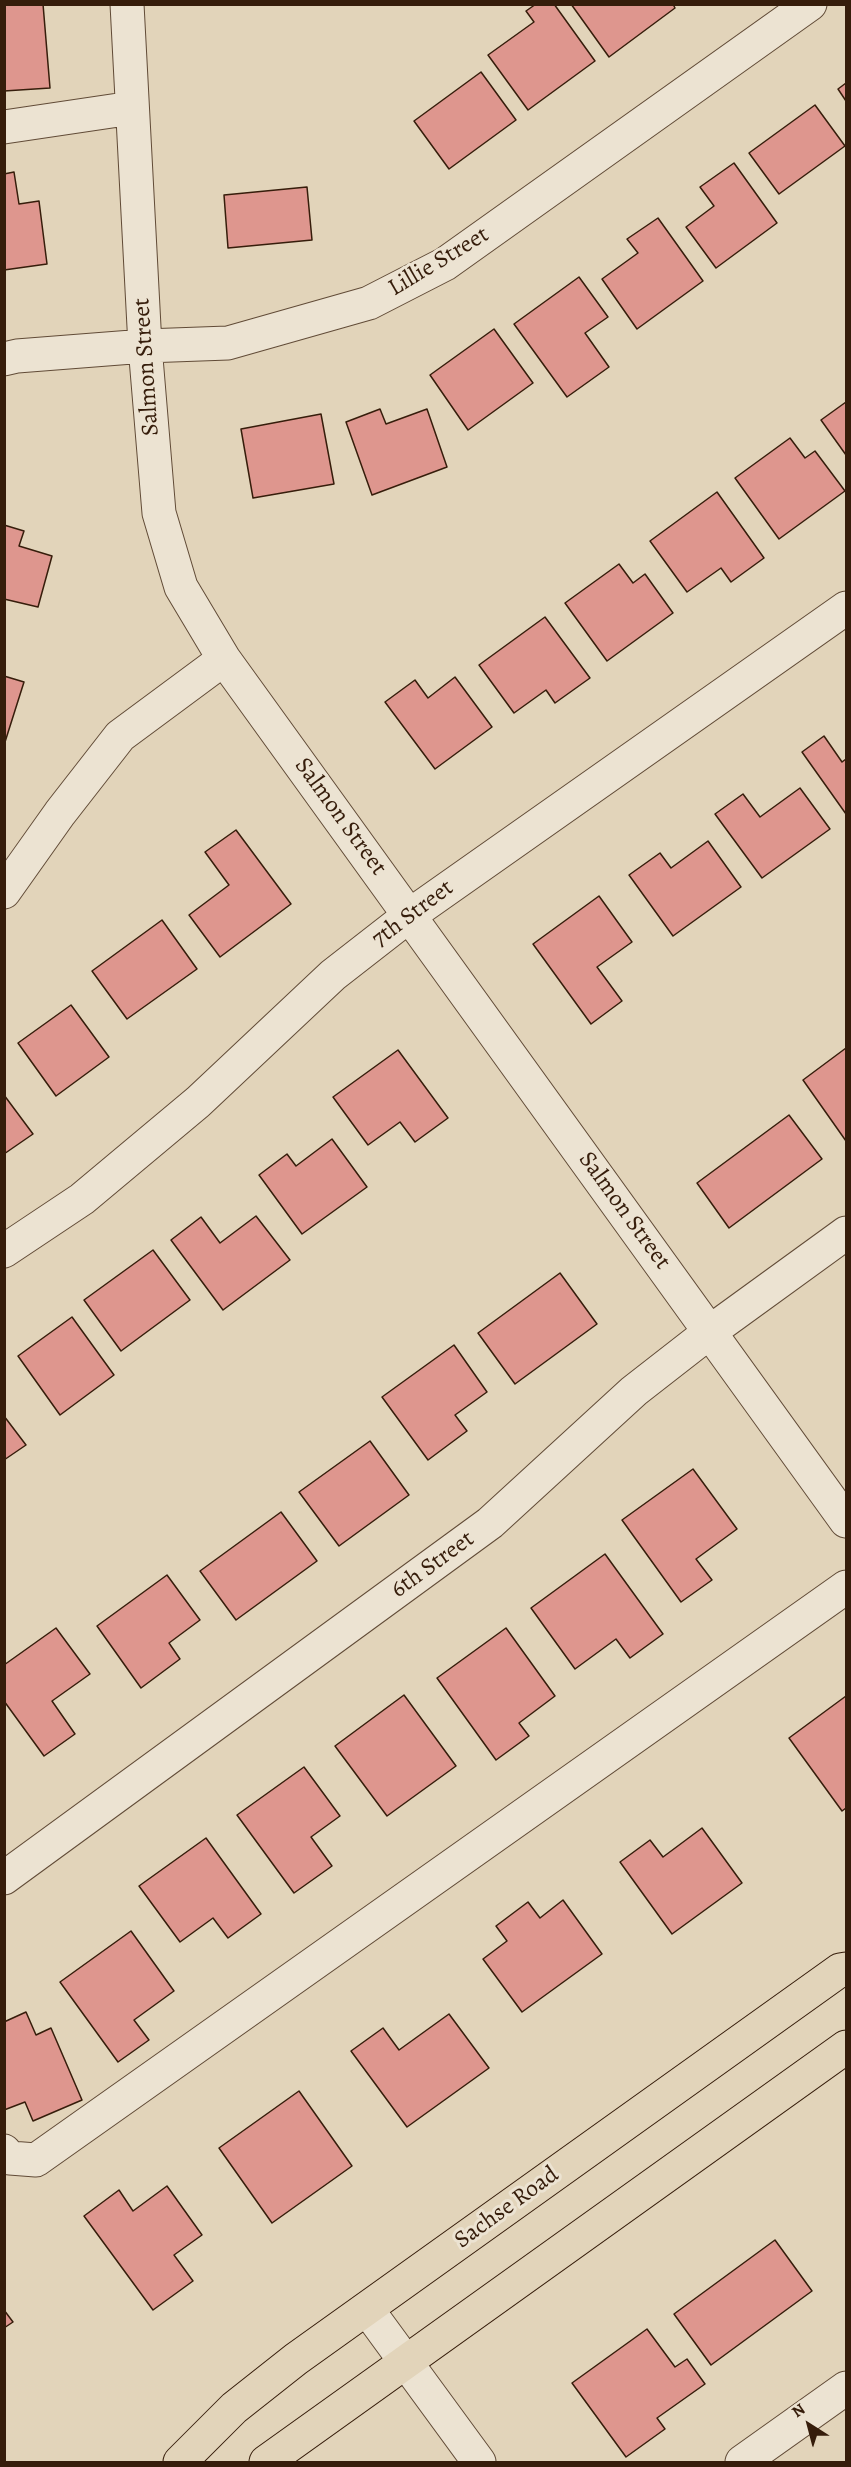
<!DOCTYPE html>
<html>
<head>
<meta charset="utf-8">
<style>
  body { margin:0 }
  #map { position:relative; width:851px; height:2467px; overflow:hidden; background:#e2d4ba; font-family:Alegreya,serif }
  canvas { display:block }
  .frame { position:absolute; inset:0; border:6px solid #361d0b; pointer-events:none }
  .north { position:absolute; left:779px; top:2395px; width:60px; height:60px; -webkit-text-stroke:4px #ece3d2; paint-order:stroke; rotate:324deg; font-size:16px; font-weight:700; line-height:24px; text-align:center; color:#361d0b }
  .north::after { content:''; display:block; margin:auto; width:21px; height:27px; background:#361d0b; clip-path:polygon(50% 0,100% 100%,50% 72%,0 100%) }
</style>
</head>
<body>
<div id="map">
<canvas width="851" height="2467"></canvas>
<div class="frame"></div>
<div class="north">N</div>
</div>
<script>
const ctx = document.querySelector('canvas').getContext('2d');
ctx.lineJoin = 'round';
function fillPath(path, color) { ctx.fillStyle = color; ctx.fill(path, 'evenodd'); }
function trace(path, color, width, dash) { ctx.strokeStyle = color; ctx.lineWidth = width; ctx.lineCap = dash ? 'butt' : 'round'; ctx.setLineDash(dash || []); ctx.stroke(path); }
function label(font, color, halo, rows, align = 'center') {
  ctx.font = font + ' Alegreya,serif'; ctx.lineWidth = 6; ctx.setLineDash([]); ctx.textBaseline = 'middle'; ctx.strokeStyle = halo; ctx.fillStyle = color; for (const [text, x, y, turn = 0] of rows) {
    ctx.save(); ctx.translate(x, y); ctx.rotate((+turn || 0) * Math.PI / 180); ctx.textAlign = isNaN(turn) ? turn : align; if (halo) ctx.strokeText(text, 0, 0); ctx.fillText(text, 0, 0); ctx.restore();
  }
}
const building = new Path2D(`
  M 4,4 L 43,4 L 50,88 L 4,91 Z
  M 536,4 L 554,4 L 595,61 L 528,110 L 488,55 L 534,22 L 526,11 Z
  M 571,4 L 673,4 L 675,8 L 609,57 Z
  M 481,72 L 516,120 L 449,169 L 414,121 Z
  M 846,83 L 846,101 L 838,89 Z
  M 815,105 L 845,146 L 779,194 L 749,153 Z
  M 734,163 L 777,223 L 716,268 L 686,227 L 714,206 L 700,187 Z
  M 14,172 L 19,204 L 39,201 L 47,264 L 4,270 L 4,174 Z
  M 307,187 L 312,240 L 228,248 L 224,195 Z
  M 658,218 L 703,281 L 637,329 L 602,279 L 638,253 L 627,239 Z
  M 579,277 L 608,317 L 585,333 L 609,367 L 567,397 L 514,324 Z
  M 494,329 L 533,383 L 468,430 L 430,375 Z
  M 846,402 L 846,455 L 821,420 Z
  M 380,409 L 386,424 L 427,409 L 447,467 L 372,495 L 346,422 Z
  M 321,414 L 334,484 L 253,498 L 241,429 Z
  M 790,438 L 805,458 L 815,451 L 845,491 L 779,539 L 735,478 Z
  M 717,492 L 764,558 L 731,582 L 721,568 L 687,592 L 650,541 Z
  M 4,525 L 24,531 L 19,546 L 52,556 L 38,607 L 4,599 Z
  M 619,564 L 633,583 L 645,574 L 673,613 L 607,661 L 565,603 Z
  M 545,617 L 590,678 L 555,703 L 546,690 L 514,713 L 479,665 Z
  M 4,676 L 24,682 L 5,742 L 4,742 Z
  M 455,677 L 492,727 L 435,769 L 385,702 L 415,680 L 428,698 Z
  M 824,736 L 842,762 L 846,759 L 846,814 L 802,752 Z
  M 800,788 L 830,829 L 762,878 L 715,814 L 743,794 L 760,817 Z
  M 236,830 L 291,904 L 220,957 L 189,915 L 229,885 L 205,852 Z
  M 708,841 L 741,887 L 673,936 L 629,875 L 660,853 L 671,868 Z
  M 599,896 L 632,942 L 597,967 L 622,1001 L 591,1024 L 533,944 Z
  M 162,920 L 197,969 L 127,1019 L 92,971 Z
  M 71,1005 L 109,1057 L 56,1096 L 18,1043 Z
  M 846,1048 L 846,1141 L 803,1080 Z
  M 398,1050 L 448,1118 L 415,1142 L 400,1122 L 368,1145 L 333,1097 Z
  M 4,1095 L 33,1134 L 4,1154 Z
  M 789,1115 L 822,1159 L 729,1228 L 697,1183 Z
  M 332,1139 L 367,1187 L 302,1234 L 259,1175 L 287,1154 L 296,1166 Z
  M 256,1216 L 290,1260 L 223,1310 L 171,1240 L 201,1217 L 220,1243 Z
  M 153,1250 L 190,1300 L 121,1351 L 84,1300 Z
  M 560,1273 L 597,1324 L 515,1384 L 478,1333 Z
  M 72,1317 L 114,1375 L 60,1415 L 18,1356 Z
  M 454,1345 L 487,1392 L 455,1415 L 467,1431 L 428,1460 L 382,1397 Z
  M 4,1416 L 26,1445 L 4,1460 Z
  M 370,1441 L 409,1495 L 339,1546 L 299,1492 Z
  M 693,1469 L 737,1529 L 696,1559 L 712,1580 L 681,1602 L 622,1520 Z
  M 281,1512 L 317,1561 L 236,1620 L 200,1571 Z
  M 605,1554 L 663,1634 L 630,1658 L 616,1639 L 575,1669 L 531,1608 Z
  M 167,1575 L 200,1620 L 169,1643 L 180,1659 L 141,1688 L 97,1626 Z
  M 56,1628 L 90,1674 L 52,1701 L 75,1734 L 44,1756 L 4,1701 L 4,1665 Z
  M 506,1628 L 555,1696 L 519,1723 L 529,1736 L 496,1760 L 437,1678 Z
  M 404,1695 L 456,1766 L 387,1816 L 335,1746 Z
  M 846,1696 L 846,1808 L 842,1811 L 789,1738 Z
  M 304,1767 L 340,1816 L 311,1837 L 332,1866 L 294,1893 L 237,1815 Z
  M 702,1828 L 742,1883 L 672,1934 L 620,1862 L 650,1840 L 663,1857 Z
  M 206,1838 L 261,1914 L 228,1938 L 213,1918 L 180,1942 L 139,1886 Z
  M 563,1900 L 602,1954 L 522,2012 L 483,1959 L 507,1941 L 496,1926 L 528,1902 L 540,1918 Z
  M 131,1931 L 174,1991 L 134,2020 L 149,2040 L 118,2062 L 60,1982 Z
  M 26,2012 L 36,2035 L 51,2028 L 82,2100 L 33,2121 L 25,2102 L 4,2110 L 4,2022 Z
  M 449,2014 L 489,2068 L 407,2127 L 351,2051 L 383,2028 L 399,2050 Z
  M 299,2091 L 352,2166 L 272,2223 L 219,2148 Z
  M 167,2186 L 202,2235 L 174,2255 L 193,2281 L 153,2310 L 84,2216 L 119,2190 L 133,2211 Z
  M 775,2240 L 812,2291 L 711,2365 L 674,2314 Z
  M 4,2310 L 13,2322 L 4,2328 Z
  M 647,2329 L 675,2367 L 687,2359 L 705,2384 L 657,2418 L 665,2429 L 626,2457 L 572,2383 Z`);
const minor = new Path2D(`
  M 127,4 L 145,346 L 159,513 L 181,587 L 224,659 L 846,1521
  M 4,127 L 132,108
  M 4,359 L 17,356 L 145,346 L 228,343 L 369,303 L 445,264 L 810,4
  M 4,892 L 60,813 L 120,736 L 224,659
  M 4,1251 L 82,1199 L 198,1102 L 333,975 L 410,915 L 846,608
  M 4,1878 L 490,1523 L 634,1391 L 711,1331 L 846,1233
  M 4,2151 L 10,2158 L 36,2160 L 846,1587
  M 367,2309 L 479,2462
  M 742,2462 L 846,2388`);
const major = new Path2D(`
  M 180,2462 L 234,2408 L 296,2359 L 840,1970 L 846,1969
  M 266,2462 L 846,2047`);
const streetNames = [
  ["Lillie Street",439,262,-31],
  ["Salmon Street",147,367,-94],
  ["Salmon Street",340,817,54],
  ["7th Street",413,914,-37],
  ["Salmon Street",624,1211,54],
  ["6th Street",433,1565,-36],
  ["Sachse Road",507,2208,-36]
];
fillPath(building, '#de968e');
trace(building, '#361d0b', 1.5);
trace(minor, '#614b37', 35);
trace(major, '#361d0b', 35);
trace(minor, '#ece3d2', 33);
trace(major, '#e2d4ba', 33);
label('24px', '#361d0b', '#ece3d2', streetNames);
</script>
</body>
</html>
